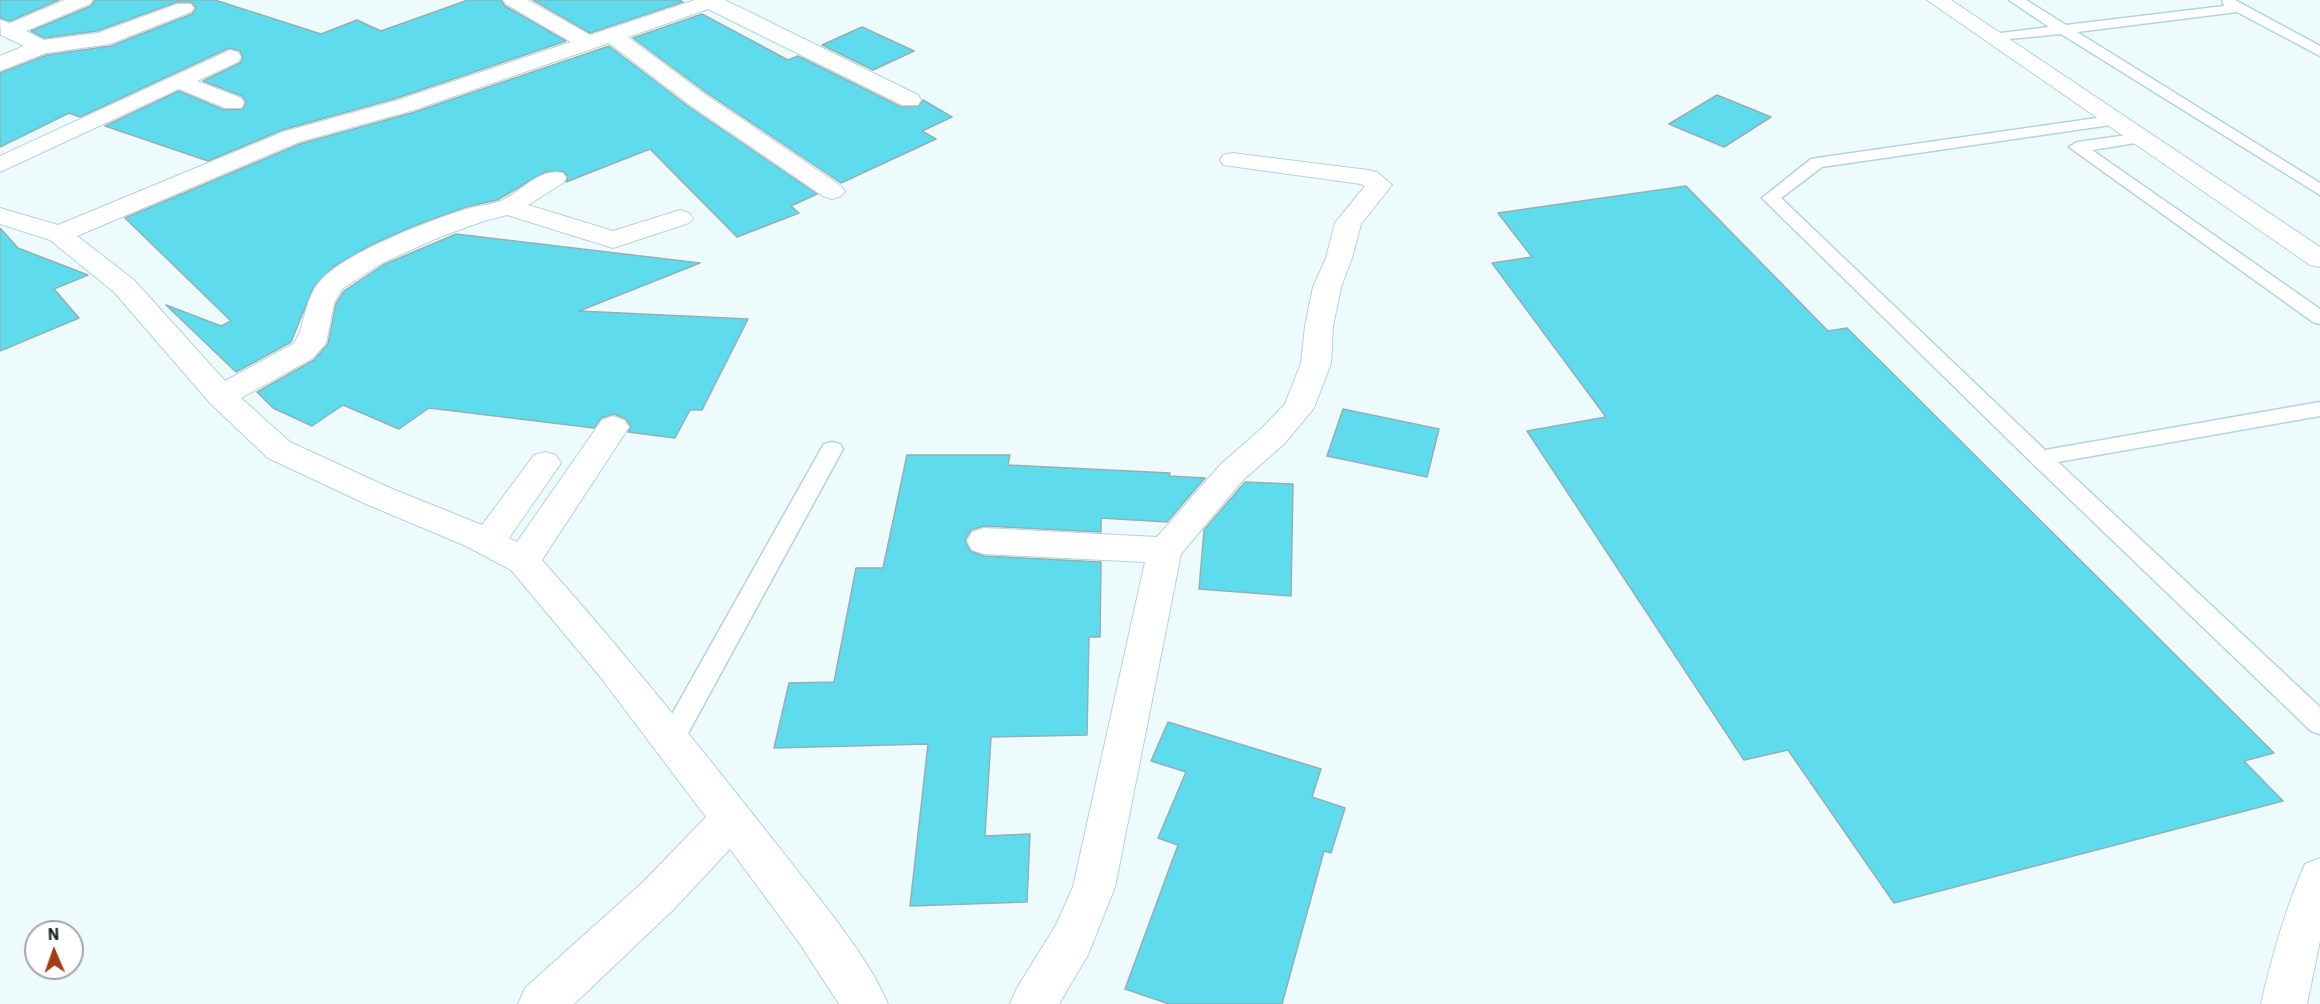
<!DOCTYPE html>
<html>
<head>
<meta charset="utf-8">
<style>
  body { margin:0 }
  #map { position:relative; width:2320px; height:1004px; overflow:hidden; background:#eefbfd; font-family:"IBM Plex Sans",sans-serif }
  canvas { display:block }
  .north { position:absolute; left:24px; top:920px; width:60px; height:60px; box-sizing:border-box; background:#fff; border:2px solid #a1a6a7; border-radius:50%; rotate:358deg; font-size:16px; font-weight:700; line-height:24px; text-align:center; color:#132022 }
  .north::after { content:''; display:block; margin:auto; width:21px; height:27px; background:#a43e16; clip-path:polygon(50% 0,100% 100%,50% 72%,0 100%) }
</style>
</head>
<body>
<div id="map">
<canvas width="2320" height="1004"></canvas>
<div class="north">N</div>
</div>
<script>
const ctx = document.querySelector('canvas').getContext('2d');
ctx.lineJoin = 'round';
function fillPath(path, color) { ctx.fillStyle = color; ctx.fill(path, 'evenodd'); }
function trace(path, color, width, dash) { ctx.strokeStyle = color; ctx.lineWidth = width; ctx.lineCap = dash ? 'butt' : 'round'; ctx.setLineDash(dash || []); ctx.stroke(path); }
const building = new Path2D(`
  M 0,0 L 59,0 L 10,21 L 0,18 Z
  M 95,0 L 215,0 L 321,34 L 357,20 L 381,31 L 468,0 L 501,0 L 505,6 L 566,41 L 397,98 L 282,130 L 208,161 L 105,126 L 179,91 L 224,110 L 243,109 L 246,102 L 242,96 L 203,81 L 240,63 L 243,58 L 240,51 L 229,48 L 80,117 L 69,113 L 0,147 L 0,73 L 47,55 L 111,46 L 192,14 L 196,8 L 191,2 L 177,2 L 97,31 L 44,38 L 31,31 L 91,6 Z
  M 533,0 L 680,0 L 683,2 L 590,33 Z
  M 702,14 L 788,60 L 798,56 L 901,107 L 918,107 L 923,100 L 952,117 L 922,131 L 936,139 L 841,183 L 707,93 L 633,38 Z
  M 862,27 L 914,51 L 873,70 L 822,45 Z
  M 609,46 L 689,107 L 817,194 L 791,206 L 799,213 L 737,237 L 650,149 L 566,182 L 568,177 L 563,171 L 545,172 L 497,200 L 466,207 L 411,227 L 369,246 L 333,267 L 314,286 L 291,342 L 236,372 L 166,305 L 221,326 L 231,321 L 125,218 L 300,144 L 415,112 Z
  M 1717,95 L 1771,117 L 1724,147 L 1669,124 Z
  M 1686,186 L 1828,331 L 1847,328 L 2274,753 L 2244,761 L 2283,801 L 1894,903 L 1788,750 L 1744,760 L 1527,431 L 1606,417 L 1492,263 L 1532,257 L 1498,213 Z
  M 0,228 L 18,248 L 88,275 L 54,289 L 79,318 L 0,351 Z
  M 456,234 L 700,263 L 579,311 L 748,319 L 702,410 L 690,410 L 675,438 L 628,432 L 631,427 L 626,419 L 614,414 L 601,418 L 594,428 L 429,408 L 399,429 L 343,405 L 312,426 L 273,408 L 257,392 L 314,360 L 328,344 L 336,304 L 344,291 L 383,265 Z
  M 1343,409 L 1439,429 L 1427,477 L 1327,456 Z
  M 907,455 L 1010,455 L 1008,465 L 1170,473 L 1169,476 L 1205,478 L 1167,522 L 1101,518 L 1101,532 L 984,526 L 971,530 L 965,540 L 970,551 L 984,556 L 1101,562 L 1100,637 L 1089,637 L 1087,735 L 991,737 L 985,836 L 1030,834 L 1027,902 L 910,906 L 928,744 L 774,748 L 789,683 L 834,682 L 856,568 L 883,568 Z
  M 1245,482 L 1293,484 L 1291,596 L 1199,589 L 1204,530 Z
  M 1168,722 L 1321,769 L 1312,797 L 1345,808 L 1331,853 L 1324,851 L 1282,1004 L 1169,1004 L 1125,989 L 1178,845 L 1158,838 L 1186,772 L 1151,761 Z`);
const lane = new Path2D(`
  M 2009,0 L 2026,0 L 2066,25 L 2224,6 L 2222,0 L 2235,0 L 2320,46 L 2320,56 L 2237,12 L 2077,32 L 2320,183 L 2320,195 L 2061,34 L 1988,41 L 1986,38 L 1988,35 L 1993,34 L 2049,27 Z
  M 2118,115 L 2124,117 L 2126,120 L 2124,123 L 1822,167 L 1781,198 L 2045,450 L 2320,402 L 2320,416 L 2058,462 L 2320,707 L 2320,734 L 2311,731 L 2032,463 L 1762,198 L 1811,159 L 1817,158 Z
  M 2142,133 L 2148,135 L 2150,138 L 2148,141 L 2092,150 L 2320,309 L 2320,324 L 2313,322 L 2069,147 L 2077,142 Z
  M 832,442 L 840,444 L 843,449 L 680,748 L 671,751 L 662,748 L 658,740 L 662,732 L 821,449 L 824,444 Z`);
const street = new Path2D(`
  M 65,0 L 93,0 L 90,4 L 26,31 L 44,40 L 98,33 L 177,4 L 191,4 L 194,8 L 191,12 L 110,44 L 46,53 L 0,71 L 0,56 L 24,46 L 1,35 L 0,20 L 10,23 Z
  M 503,0 L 528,0 L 590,35 L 695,0 L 725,0 L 918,95 L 921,100 L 918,105 L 902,105 L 708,9 L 628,37 L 706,95 L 841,186 L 845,191 L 841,196 L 832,199 L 823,196 L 690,105 L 609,43 L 414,110 L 299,142 L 77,236 L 134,280 L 225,381 L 293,344 C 305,332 303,298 322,279 C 348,252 430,220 467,209 C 477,206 488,205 498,202 C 520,194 538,167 563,173 L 566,178 L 563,183 L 528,205 L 613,231 L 680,210 L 689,213 L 693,218 L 689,223 L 613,248 L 507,215 L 484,221 L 442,236 L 382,263 L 342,289 L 334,303 L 326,343 L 313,358 L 241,398 L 290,442 L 390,488 L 482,525 L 534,455 L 545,452 L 556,455 L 561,463 L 509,538 L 517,542 L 602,420 L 613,416 L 624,420 L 629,427 L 542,560 C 626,654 704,752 782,851 C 816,895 867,954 888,1004 L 839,1004 L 800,944 L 730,849 L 673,910 L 574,1004 L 518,1004 L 525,988 L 643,882 L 706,817 L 598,674 L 511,570 L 466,546 L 366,504 L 268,458 L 210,403 L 114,292 L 50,240 L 0,224 L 0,208 L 58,225 L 283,132 L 398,100 L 571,42 L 506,4 Z
  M 230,50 L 238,52 L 241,57 L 238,62 L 197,81 L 241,98 L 244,103 L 241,108 L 225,108 L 179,89 L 0,172 L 0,156 Z
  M 1232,153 L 1368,170 L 1377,172 L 1392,185 L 1361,224 L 1352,258 L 1341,287 L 1333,326 L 1331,363 L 1314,408 L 1284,444 L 1243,480 L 1181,554 L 1115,887 L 1088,955 L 1059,1004 L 1010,1004 L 1017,988 L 1056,925 L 1073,887 L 1145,562 L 984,554 L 972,550 L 967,541 L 972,532 L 984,528 L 1157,537 L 1221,464 L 1262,428 L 1285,404 L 1301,363 L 1305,326 L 1313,287 L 1326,258 L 1335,223 L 1365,186 L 1361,184 L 1223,165 L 1220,160 L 1223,155 Z`);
const secondary = new Path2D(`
  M 1927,0 L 1951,0 L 2320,247 L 2320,267 L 2310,265 Z
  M 2320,858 L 2320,941 L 2307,1004 L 2261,1004 C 2272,956 2285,910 2305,864 Z`);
fillPath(building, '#5edcee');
trace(building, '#91b1b6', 1.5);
trace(lane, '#b3d5da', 3);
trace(street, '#b3d5da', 2);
trace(secondary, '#b3d5da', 2);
fillPath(lane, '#fff');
fillPath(street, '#fff');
fillPath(secondary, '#fff');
</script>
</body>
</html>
